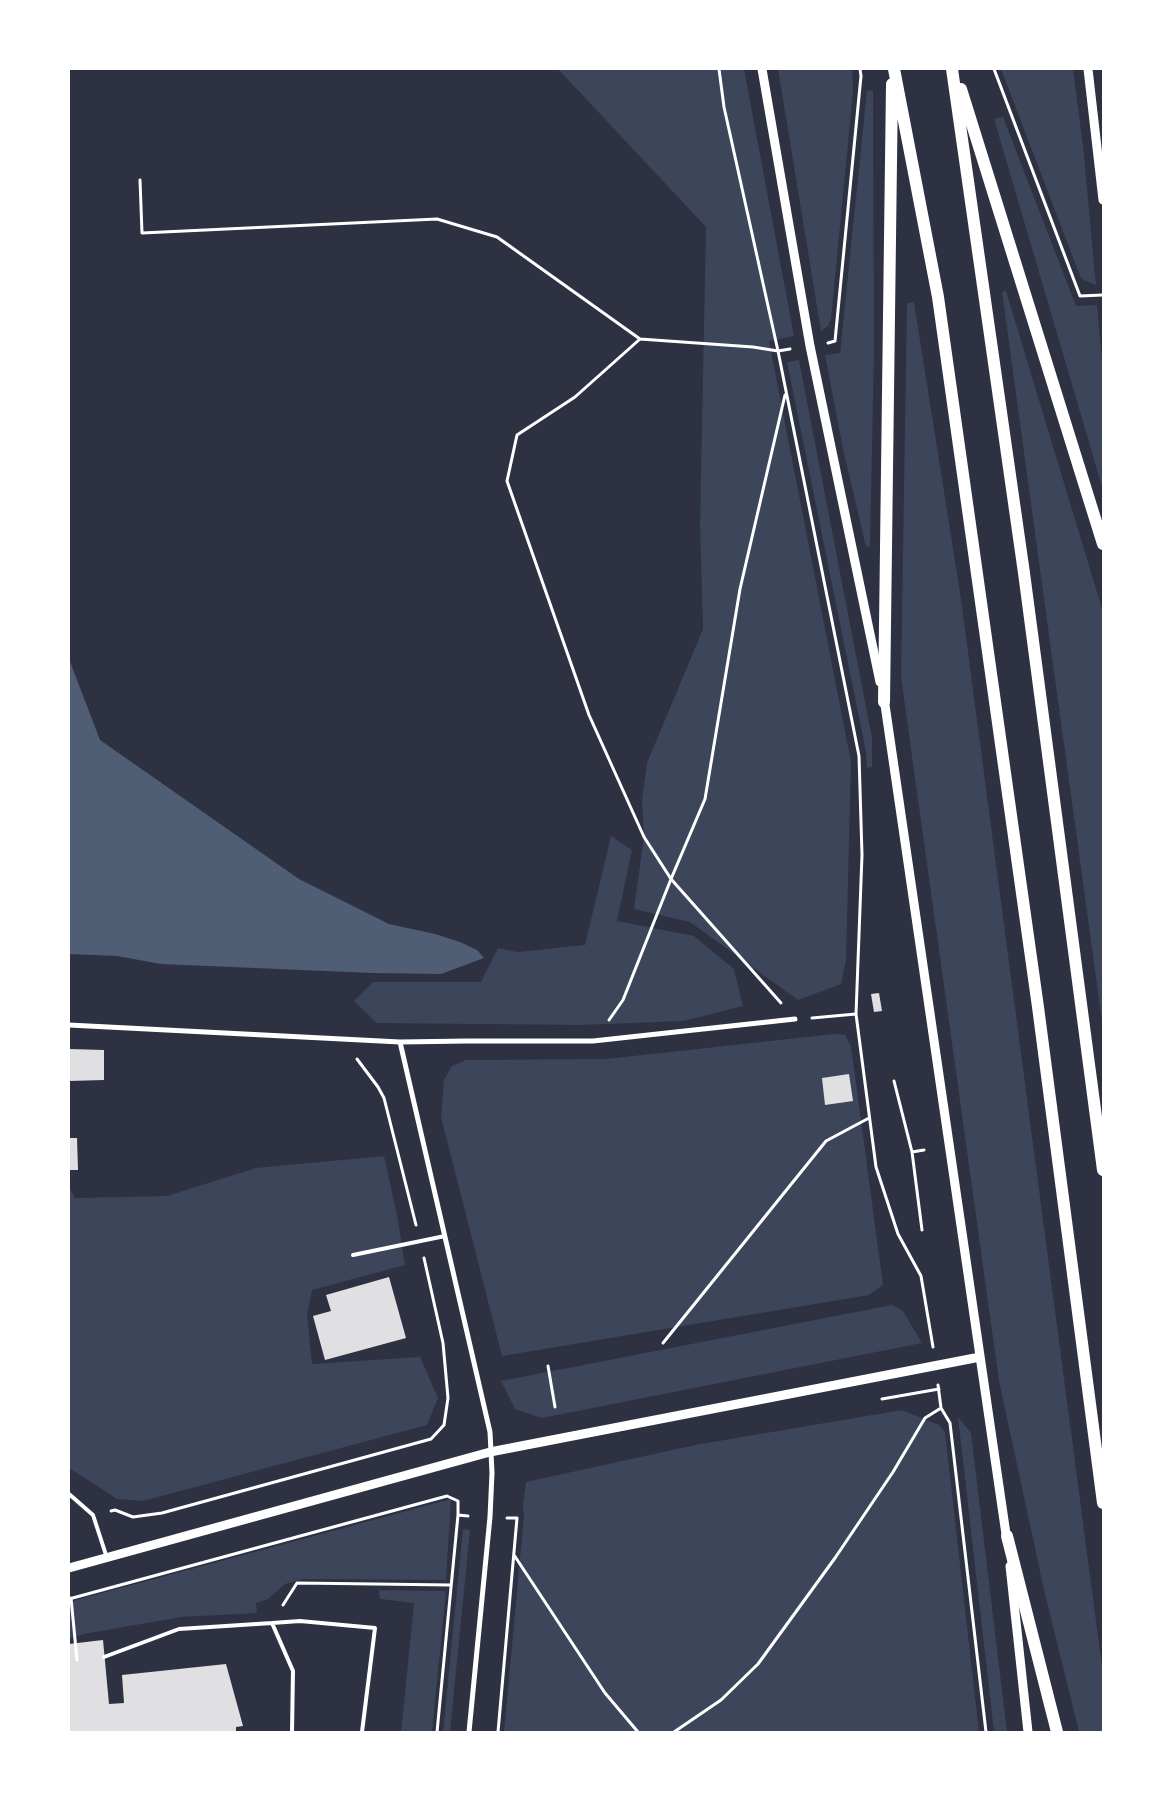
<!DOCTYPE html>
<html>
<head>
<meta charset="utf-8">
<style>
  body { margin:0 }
  #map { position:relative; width:1172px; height:1801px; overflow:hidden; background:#2d3142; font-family:Karla,sans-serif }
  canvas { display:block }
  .frame { position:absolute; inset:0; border:70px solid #fff; pointer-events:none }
</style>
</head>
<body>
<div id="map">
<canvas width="1172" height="1801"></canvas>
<div class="frame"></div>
</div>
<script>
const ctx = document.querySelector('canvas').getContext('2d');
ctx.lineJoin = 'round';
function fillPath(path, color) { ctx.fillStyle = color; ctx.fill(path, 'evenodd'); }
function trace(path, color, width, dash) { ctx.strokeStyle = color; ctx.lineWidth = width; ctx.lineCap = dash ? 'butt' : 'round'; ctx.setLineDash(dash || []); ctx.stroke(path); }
const green = new Path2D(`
  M 558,69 L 744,69 L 794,336 L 769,341 L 851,762 L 846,960 L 841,984 L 798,1000 L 690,922 L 634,909 L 644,837 L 642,800 L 647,763 L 703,629 L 700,524 L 706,227 Z
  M 778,69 L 852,69 L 853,92 L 831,319 L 828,326 L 821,331 Z
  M 1001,69 L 1073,69 L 1083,146 L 1096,285 L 1084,280 L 1080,276 Z
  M 867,90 L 873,91 L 874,349 L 870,546 L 866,547 L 843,449 L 825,355 L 840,353 Z
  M 1003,117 L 1076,306 L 1097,305 L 1103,371 L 1103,490 L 994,119 Z
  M 1006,291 L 1103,612 L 1103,1029 L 1002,292 Z
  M 914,302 L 961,599 L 1103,1674 L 1103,1732 L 1079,1732 L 1044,1590 L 999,1381 L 901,677 L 907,303 Z
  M 799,360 L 872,738 L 872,767 L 867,768 L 866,752 L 787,362 Z
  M 611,836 L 632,850 L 617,921 L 694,936 L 734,969 L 743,1006 L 684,1021 L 580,1025 L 377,1023 L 354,1001 L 373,982 L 481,982 L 498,948 L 517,952 L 585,945 Z
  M 834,1034 L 845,1035 L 851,1046 L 883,1285 L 869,1295 L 502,1356 L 441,1117 L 444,1080 L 452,1066 L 466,1060 L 606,1059 Z
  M 384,1156 L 397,1215 L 405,1265 L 312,1290 L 307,1315 L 312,1364 L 420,1357 L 438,1398 L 427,1425 L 143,1501 L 117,1499 L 69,1468 L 69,1187 L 75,1198 L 167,1196 L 256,1168 Z
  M 892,1305 L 903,1311 L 922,1343 L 542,1418 L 515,1409 L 501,1381 Z
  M 902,1410 L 939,1425 L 945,1432 L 979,1732 L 504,1732 L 524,1515 L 523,1505 L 526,1482 L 695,1445 Z
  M 958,1417 L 971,1433 L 1007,1732 L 994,1732 Z
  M 451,1499 L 446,1580 L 303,1579 L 285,1584 L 268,1599 L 256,1603 L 257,1613 L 181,1617 L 84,1634 L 69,1639 L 69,1602 Z
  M 463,1529 L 470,1530 L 450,1732 L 443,1732 Z
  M 379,1590 L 446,1591 L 432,1732 L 401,1732 L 414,1603 L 380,1599 Z`);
const water = new Path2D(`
  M 69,659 L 100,740 L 299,879 L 389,924 L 435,934 L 460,942 L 477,950 L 484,958 L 441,974 L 372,973 L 161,964 L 117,956 L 69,954 Z`);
const building = new Path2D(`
  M 879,993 L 882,1011 L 874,1012 L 871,994 Z
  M 69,1049 L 104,1050 L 104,1080 L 69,1081 Z
  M 849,1074 L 853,1101 L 825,1105 L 822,1078 Z
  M 69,1138 L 77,1138 L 78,1170 L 69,1170 Z
  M 389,1277 L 406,1338 L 325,1360 L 313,1316 L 331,1311 L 326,1295 Z
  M 103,1640 L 109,1704 L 124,1703 L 122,1675 L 226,1664 L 243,1726 L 236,1727 L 236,1732 L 69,1732 L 69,1644 Z`);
const path = new Path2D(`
  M 994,69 L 1080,296 L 1103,295
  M 140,180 L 142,233 L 437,219 L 497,237 L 640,339 L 753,347 L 778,351 L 724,107 L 719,69
  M 640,339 L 575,397 L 517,435 L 507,481 L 589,715 L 644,837 L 671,879 L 781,1003
  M 828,343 L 835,341 L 861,76 L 860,69
  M 790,349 L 778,351 L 859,756 L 862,855 L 856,1014 L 876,1167 L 898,1234 L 921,1276 L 933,1347
  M 812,1018 L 856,1014
  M 609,1020 L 623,1000 L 671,879 L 705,799 L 740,589 L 785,395
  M 357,1059 L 378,1087 L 384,1098 L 416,1225
  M 894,1081 L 912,1152 L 922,1230
  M 912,1152 L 924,1150
  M 663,1343 L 826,1141 L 869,1118
  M 548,1366 L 555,1407
  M 938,1385 L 941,1408 L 950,1423 L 986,1732
  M 882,1399 L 939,1389
  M 111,1511 L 115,1510 L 133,1517 L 162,1513 L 431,1439 L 444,1425 L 448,1398 L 443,1343 L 424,1258
  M 458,1515 L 468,1516
  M 514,1555 L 605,1693 L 638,1732
  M 71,1598 L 77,1660
  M 69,1599 L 447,1496 L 458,1501 L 458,1515 L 437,1732
  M 283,1605 L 297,1583 L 451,1585
  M 498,1732 L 517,1518 L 507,1518
  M 674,1732 L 721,1700 L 758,1664 L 835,1558 L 893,1472 L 925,1418 L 941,1408`);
const service = new Path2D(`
  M 353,1255 L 445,1236
  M 69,1494 L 93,1515 L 107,1558
  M 272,1623 L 300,1621 L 375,1628 L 362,1732
  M 104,1657 L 179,1629 L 272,1623 L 293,1671 L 292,1732`);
const minor = new Path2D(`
  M 69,1025 L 400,1042 L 467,1041 L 593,1041 L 795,1019
  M 400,1042 L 490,1432 L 492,1473 L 490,1517 L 469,1732`);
const tertiary = new Path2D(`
  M 762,69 L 810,346 L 880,682
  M 1088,69 L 1103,200
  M 884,698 L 1007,1541
  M 1010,1566 L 1028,1732
  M 69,1568 L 490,1452 L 980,1357`);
const primary = new Path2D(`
  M 894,69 L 938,297 L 1038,1007 L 1103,1503
  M 952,69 L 1024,573 L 1103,1170
  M 961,89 L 1103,544
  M 884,702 L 892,84
  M 1007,1536 L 1057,1732`);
fillPath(green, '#3c4559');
fillPath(water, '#4f5d75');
fillPath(building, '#e0e0e3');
trace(path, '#fff', 3);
trace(service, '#fff', 4);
trace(minor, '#fff', 5);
trace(tertiary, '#fff', 9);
trace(primary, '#fff', 12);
</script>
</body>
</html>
